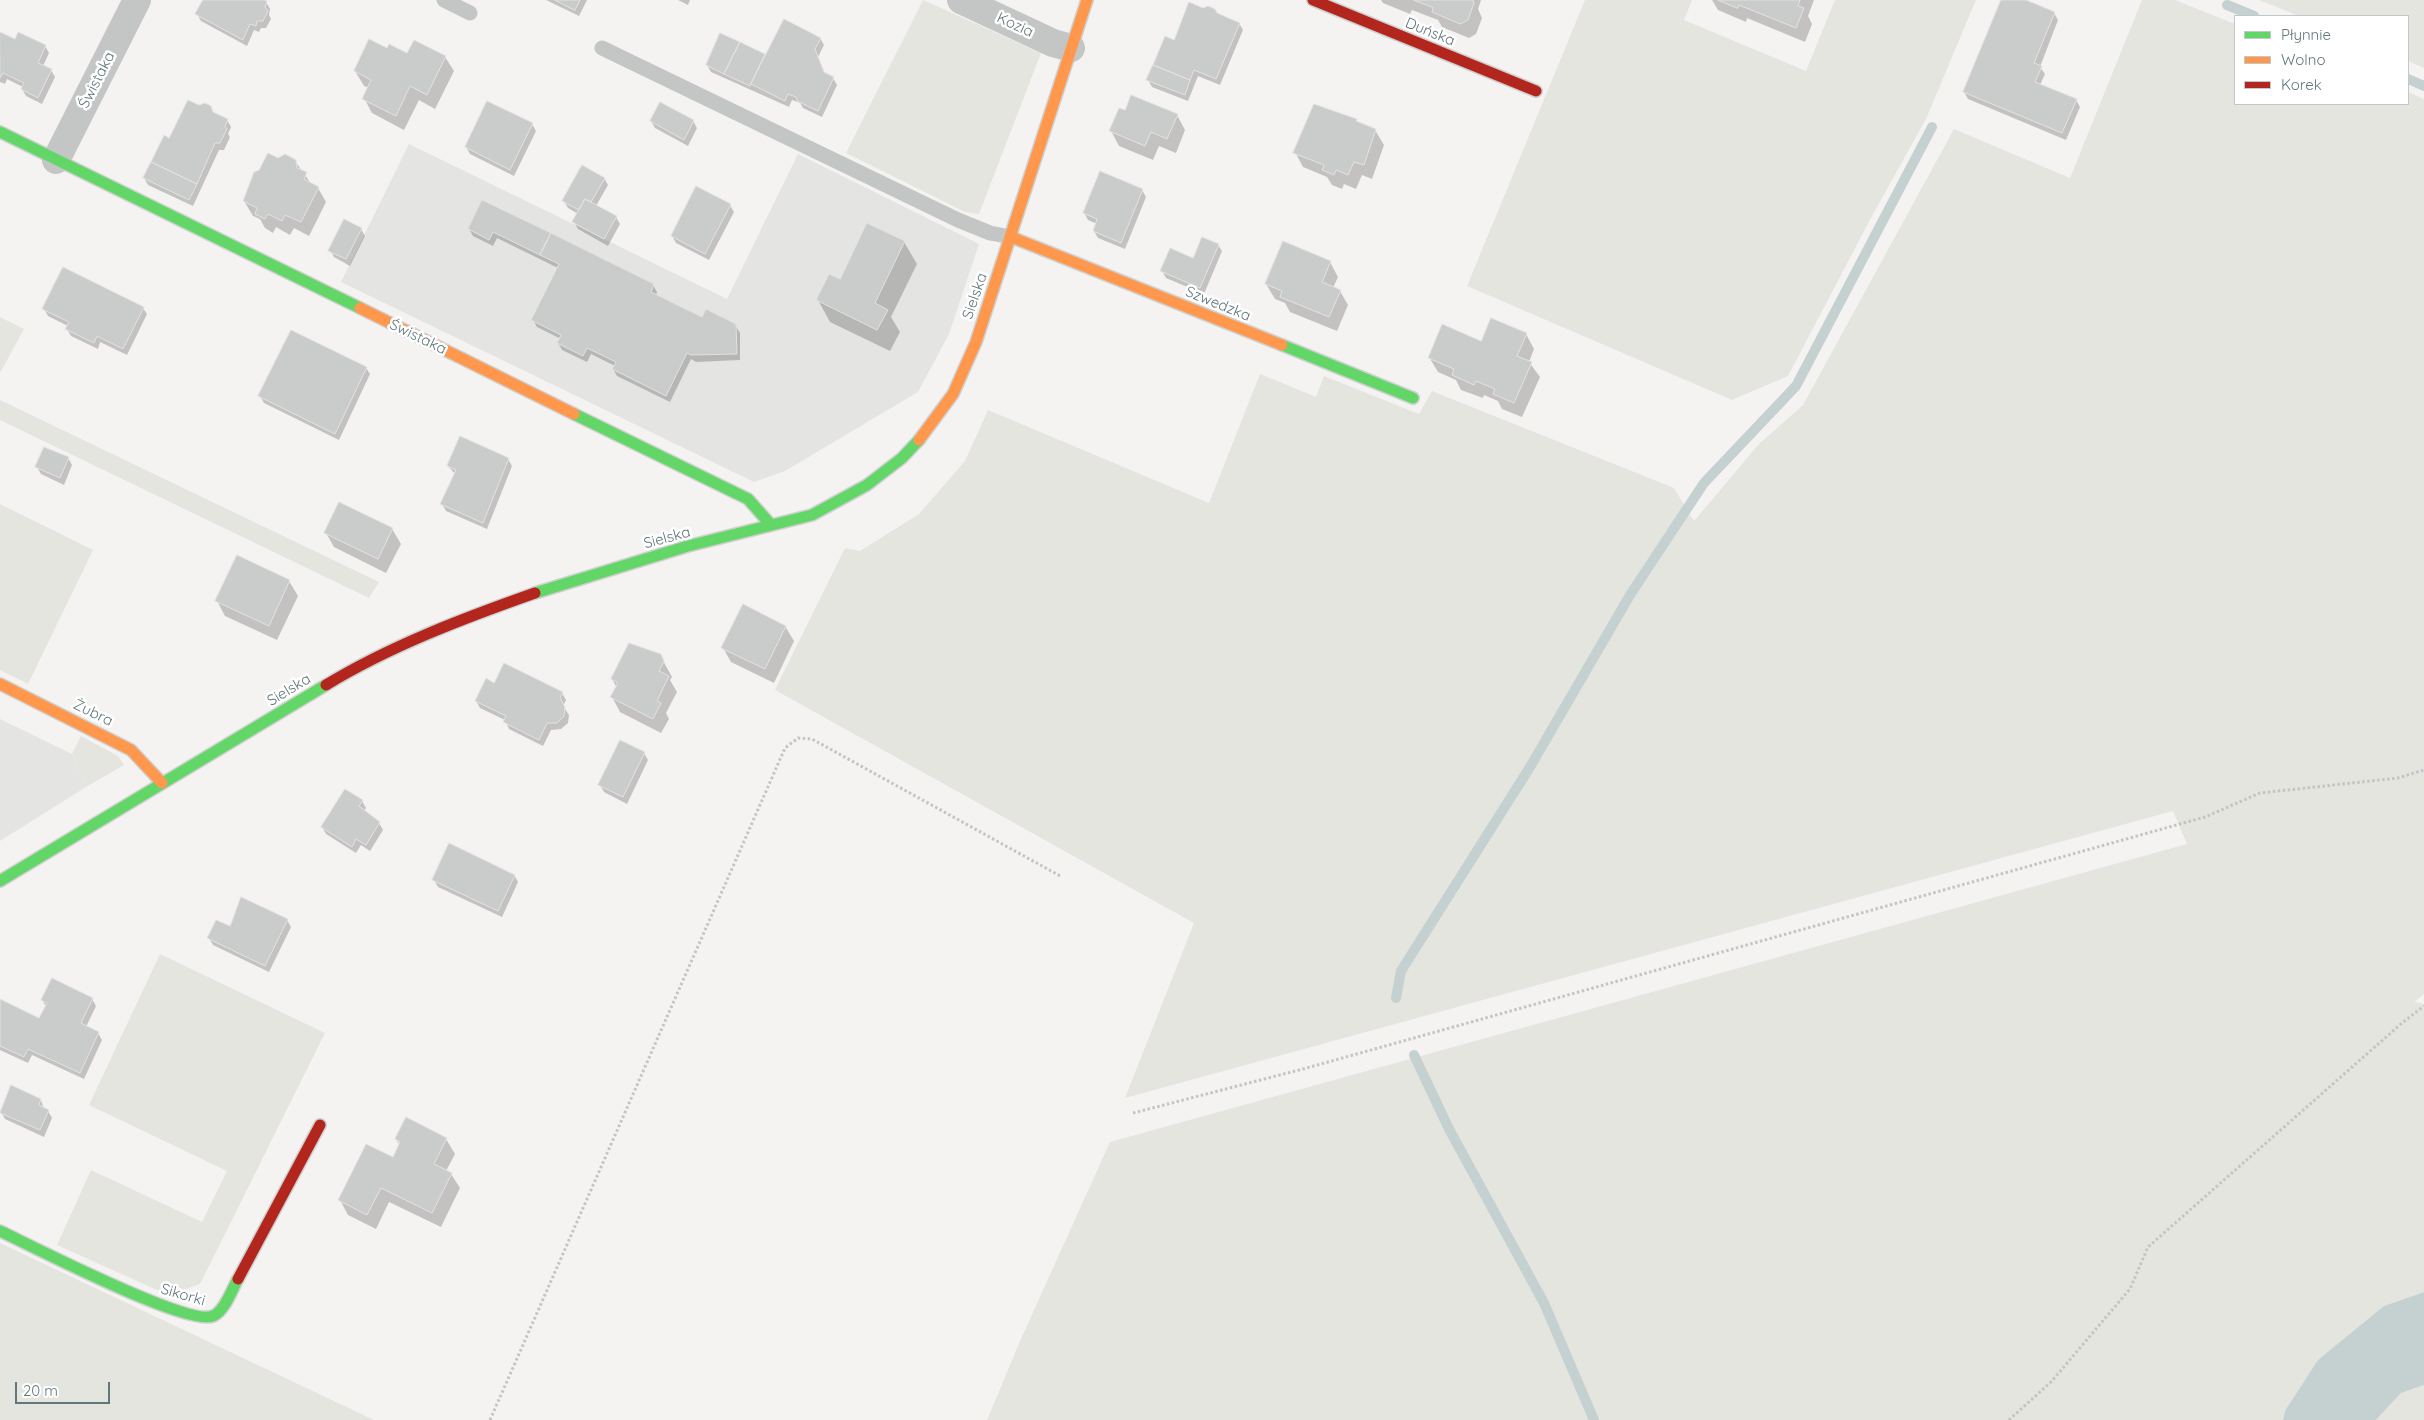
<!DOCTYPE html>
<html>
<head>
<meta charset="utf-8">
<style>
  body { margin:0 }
  #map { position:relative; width:2424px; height:1420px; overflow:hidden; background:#f4f3f2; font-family:Quicksand,sans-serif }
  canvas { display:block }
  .legend { position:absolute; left:2234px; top:15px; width:175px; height:90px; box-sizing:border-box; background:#fff; border:1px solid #bfc9ca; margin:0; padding:6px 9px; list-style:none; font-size:15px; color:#60777b }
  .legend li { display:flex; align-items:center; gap:10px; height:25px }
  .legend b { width:25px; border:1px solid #bfc9ca }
  .scale { position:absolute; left:15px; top:1382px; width:95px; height:22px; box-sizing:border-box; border:2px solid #60777b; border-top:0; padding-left:6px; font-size:15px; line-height:18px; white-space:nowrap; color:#60777b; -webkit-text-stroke:4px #fff; paint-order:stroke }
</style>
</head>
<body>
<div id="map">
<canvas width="2424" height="1420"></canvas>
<ul class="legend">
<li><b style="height:6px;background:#63d668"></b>Płynnie</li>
<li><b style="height:6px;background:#ff974d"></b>Wolno</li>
<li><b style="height:6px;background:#b3261e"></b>Korek</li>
</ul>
<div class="scale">20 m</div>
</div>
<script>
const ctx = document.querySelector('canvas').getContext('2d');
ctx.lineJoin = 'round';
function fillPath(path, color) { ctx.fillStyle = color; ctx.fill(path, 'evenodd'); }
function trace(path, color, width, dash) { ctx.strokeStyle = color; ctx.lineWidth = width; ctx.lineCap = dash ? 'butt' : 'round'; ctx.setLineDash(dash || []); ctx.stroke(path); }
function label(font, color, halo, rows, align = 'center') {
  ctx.font = font + ' Quicksand,sans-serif'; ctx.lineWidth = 5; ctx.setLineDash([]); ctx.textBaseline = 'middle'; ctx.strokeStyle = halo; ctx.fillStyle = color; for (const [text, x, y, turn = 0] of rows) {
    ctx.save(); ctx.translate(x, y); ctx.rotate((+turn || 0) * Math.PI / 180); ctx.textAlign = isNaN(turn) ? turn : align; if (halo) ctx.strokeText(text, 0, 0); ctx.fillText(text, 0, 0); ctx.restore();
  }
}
const built = new Path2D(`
  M 409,144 L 727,299 L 798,154 L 979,244 L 949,334 L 918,392 L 785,471 L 754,482 L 341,282 Z
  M 0,719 L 72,754 L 86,787 L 0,841 Z`);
const green = new Path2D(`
  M 923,0 L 1041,53 L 979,214 L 965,212 L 846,153 Z
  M 1585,0 L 1692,0 L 1684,20 L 1806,71 L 1835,0 L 1976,0 L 1926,119 L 1872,216 L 1788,376 L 1732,400 L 1467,286 Z
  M 2142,0 L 2175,0 L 2235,24 L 2235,104 L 2408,104 L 2408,92 L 2424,99 L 2424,994 L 2414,1002 L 2424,1004 L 2424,1292 L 2384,1306 L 2285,1411 L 2283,1420 L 987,1420 L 1020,1341 L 1110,1142 L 2187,844 L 2173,811 L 1125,1098 L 1194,923 L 775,690 L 845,548 L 860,551 L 919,514 L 965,461 L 988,410 L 1209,503 L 1260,374 L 1316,397 L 1324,376 L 1419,414 L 1432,391 L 1674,488 L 1694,521 L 1759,444 L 1803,405 L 1954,129 L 2070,178 Z
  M 2259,0 L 2424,0 L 2424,68 L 2408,61 L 2408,16 L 2299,16 Z
  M 0,317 L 24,329 L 0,373 Z
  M 0,400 L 379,582 L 369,598 L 0,420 Z
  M 0,504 L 93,550 L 28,684 L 0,670 Z
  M 81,736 L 118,756 L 124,765 L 86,787 L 72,754 Z
  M 160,954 L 325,1033 L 200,1284 L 168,1295 L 57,1245 L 91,1170 L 202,1222 L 227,1171 L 89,1105 Z
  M 0,1243 L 374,1420 L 0,1420 Z
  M 2424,1385 L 2424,1420 L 2376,1420 L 2401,1393 Z`);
const water = new Path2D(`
  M 2424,1292 L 2424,1385 L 2401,1393 L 2376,1420 L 2283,1420 L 2285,1411 L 2318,1360 L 2384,1306 Z`);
const shadow = new Path2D(`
  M 204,0 L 262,0 L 266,2 L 270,9 L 269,15 L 271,19 L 266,28 L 261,28 L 259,32 L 254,30 L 247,46 L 201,21 L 197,14 Z
  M 546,0 L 587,0 L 579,16 Z
  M 678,0 L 690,0 L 688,5 Z
  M 1381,0 L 1481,0 L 1478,9 L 1482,18 L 1476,34 L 1469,38 L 1442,27 L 1438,20 L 1412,10 L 1410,14 L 1383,3 Z
  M 1712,0 L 1814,0 L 1808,16 L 1812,24 L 1805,42 L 1747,18 L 1746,22 L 1718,10 Z
  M 2002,0 L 2022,0 L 2054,13 L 2058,20 L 2040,67 L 2045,74 L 2040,85 L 2076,100 L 2080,107 L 2066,140 L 1968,99 L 1964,92 Z
  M 1203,9 L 1239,23 L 1243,30 L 1220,85 L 1198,76 L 1188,101 L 1152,87 L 1148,80 L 1175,42 Z
  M 0,33 L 16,41 L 45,46 L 49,53 L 43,66 L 51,70 L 55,77 L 42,104 L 26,96 L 22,89 L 23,87 L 7,79 L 5,84 L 0,82 Z
  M 721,35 L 766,56 L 820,38 L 824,45 L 818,57 L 825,74 L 833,78 L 837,85 L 822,117 L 803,108 L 800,103 L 792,100 L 789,107 L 711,72 L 707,65 Z
  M 387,50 L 408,55 L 445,57 L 454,71 L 435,109 L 419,100 L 404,130 L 372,113 L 364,98 L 369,88 L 364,86 L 355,71 Z
  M 660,104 L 693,121 L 697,128 L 688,146 L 655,128 L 651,121 Z
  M 199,106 L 211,107 L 215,115 L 227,120 L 231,127 L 228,134 L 230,137 L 224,150 L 219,150 L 193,206 L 148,185 L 144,178 L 170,139 Z
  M 1177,115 L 1185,130 L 1176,153 L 1159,146 L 1153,160 L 1119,146 L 1111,131 Z
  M 1356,120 L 1358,123 L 1375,130 L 1384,145 L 1372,179 L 1362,175 L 1356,189 L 1344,184 L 1342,189 L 1332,185 L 1327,177 L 1303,167 L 1295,152 Z
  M 532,124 L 536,131 L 514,176 L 470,154 L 466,147 Z
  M 278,160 L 295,161 L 312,185 L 318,188 L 326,202 L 309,236 L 294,228 L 290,235 L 276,227 L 273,233 L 265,228 L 260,219 L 253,216 L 244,201 Z
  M 604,178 L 608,185 L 596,206 L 616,217 L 620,224 L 608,246 L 578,229 L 574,222 L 578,214 L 568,208 L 564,201 Z
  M 1142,190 L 1146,197 L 1125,249 L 1098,238 L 1094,231 L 1097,224 L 1088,220 L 1084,213 Z
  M 483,201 L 653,285 L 657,292 L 656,296 L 703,319 L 735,325 L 740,333 L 740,360 L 696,362 L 691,359 L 670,402 L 617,376 L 613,369 L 615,366 L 591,354 L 587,362 L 562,350 L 558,343 L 561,339 L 537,327 L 533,320 L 558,268 L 497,238 L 493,246 L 473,236 L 469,229 Z
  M 730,205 L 734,212 L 709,260 L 676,243 L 672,236 Z
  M 361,229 L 365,236 L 350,266 L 334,257 L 330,250 Z
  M 904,242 L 917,264 L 891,317 L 900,332 L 890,351 L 830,322 L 818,300 L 840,281 Z
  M 1218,245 L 1222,251 L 1204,294 L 1166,278 L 1162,271 L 1194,260 Z
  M 1330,262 L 1338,277 L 1333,288 L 1340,291 L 1348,305 L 1337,331 L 1290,312 L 1285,303 L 1275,299 L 1266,284 Z
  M 143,308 L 147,314 L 127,355 L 100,342 L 98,349 L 71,336 L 67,329 L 68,326 L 48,316 L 44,309 Z
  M 1526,334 L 1534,349 L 1529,362 L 1540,377 L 1522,417 L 1502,409 L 1498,401 L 1484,395 L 1483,398 L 1461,390 L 1456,380 L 1438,372 L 1429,357 Z
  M 366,368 L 370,374 L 339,440 L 264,403 L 260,396 Z
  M 68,458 L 72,465 L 64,485 L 41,474 L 37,467 Z
  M 508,459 L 512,466 L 487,529 L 446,511 L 442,504 L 455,474 L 448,466 Z
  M 392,529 L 401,544 L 386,573 L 334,547 L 326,533 Z
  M 289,581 L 298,596 L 277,640 L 225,616 L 217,601 Z
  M 785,626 L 794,641 L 774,683 L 731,662 L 723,648 Z
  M 660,655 L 672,677 L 670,680 L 677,692 L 666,713 L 669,719 L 661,733 L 620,712 L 612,697 L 617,688 L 612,679 Z
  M 495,684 L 562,693 L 566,700 L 563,706 L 569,715 L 568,723 L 561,729 L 551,730 L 543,746 L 509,729 L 505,720 L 480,708 L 476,701 Z
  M 644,753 L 648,760 L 627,804 L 604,792 L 600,785 Z
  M 362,801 L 366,808 L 364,811 L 379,823 L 383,830 L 370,851 L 361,845 L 356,853 L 326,834 L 322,827 Z
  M 514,875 L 518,882 L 502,917 L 438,887 L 434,880 Z
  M 287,920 L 291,927 L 269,972 L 213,945 L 209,938 Z
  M 92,999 L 96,1006 L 86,1027 L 98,1033 L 102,1040 L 84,1079 L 32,1055 L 28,1063 L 0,1050 L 0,1001 L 40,1019 L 46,1006 L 42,1000 Z
  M 41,1100 L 44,1109 L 48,1111 L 52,1118 L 44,1137 L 5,1119 L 1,1112 Z
  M 396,1139 L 446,1139 L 455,1154 L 446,1171 L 451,1174 L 460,1188 L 441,1227 L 389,1202 L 376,1229 L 348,1215 L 340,1200 L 394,1159 L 400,1146 Z`);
const stream = new Path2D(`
  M 2227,5 L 2254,16
  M 2408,79 L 2424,86
  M 1396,998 L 1401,971 L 1530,767 L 1630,595 L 1704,483 L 1796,386 L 1932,127
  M 1414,1055 L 1449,1129 L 1544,1303 L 1594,1420`);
const building = new Path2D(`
  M 203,0 L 264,0 L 267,1 L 265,7 L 268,11 L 263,21 L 257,21 L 256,26 L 250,24 L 243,40 L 195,14 Z
  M 555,0 L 580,0 L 575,10 Z
  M 1414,0 L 1473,0 L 1474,3 L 1468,20 L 1460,24 L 1432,12 L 1433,8 Z
  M 1718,0 L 1800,0 L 1798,6 L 1804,8 L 1796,28 L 1739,5 L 1738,8 Z
  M 2001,0 L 2026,0 L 2055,12 L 2034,63 L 2042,66 L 2035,82 L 2077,99 L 2062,133 L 1963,92 Z
  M 1189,2 L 1203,8 L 1208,6 L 1215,9 L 1217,13 L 1240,23 L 1216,79 L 1194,70 L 1190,80 L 1153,65 L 1165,36 L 1174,40 Z
  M 784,19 L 821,38 L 815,49 L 824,72 L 834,77 L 818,111 L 797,101 L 796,97 L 788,94 L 785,101 L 751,84 Z
  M 0,32 L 15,39 L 18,32 L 46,45 L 38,63 L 52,69 L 38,98 L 21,89 L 24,83 L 3,73 L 0,78 Z
  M 720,33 L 740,42 L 724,74 L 706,65 Z
  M 369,39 L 387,48 L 389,44 L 407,53 L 414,40 L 446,56 L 427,95 L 410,86 L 396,116 L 362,99 L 371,80 L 354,71 Z
  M 740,42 L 765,54 L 750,86 L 724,74 Z
  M 1153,65 L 1190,80 L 1185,95 L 1146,80 Z
  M 1131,95 L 1178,114 L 1167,139 L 1151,132 L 1145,146 L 1109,131 L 1119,108 L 1125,110 Z
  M 188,100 L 199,105 L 205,103 L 211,106 L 213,112 L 228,119 L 225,126 L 227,129 L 220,143 L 215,143 L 197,184 L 151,162 L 164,135 L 169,138 Z
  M 487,101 L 533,123 L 510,170 L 465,147 Z
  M 660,102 L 694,120 L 684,140 L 650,121 Z
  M 1314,104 L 1357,119 L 1356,121 L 1376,129 L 1364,165 L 1354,162 L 1348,175 L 1336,170 L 1334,175 L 1322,170 L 1324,165 L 1293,153 Z
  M 268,153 L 278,158 L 285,154 L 296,160 L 297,168 L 307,172 L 304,179 L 319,187 L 301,222 L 285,215 L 282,221 L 268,214 L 265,219 L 255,214 L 257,208 L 243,201 L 254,172 L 259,170 Z
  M 151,162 L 197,184 L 189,200 L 143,178 Z
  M 582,165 L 605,178 L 591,202 L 585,199 L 579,210 L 562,201 Z
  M 1100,171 L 1143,189 L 1121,243 L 1093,231 L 1097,219 L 1083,213 Z
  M 696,186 L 731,204 L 705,254 L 671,236 Z
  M 585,199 L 617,216 L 604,239 L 572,222 Z
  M 482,200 L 551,233 L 540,255 L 493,232 L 489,240 L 468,229 Z
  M 344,219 L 362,228 L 346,259 L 328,251 Z
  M 867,223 L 905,241 L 875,303 L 888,310 L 877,330 L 816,300 L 829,274 L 840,279 Z
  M 551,233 L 654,284 L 651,292 L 702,317 L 706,309 L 736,324 L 737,354 L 691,355 L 687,353 L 666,396 L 612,369 L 616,362 L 587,348 L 583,356 L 557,343 L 561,335 L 531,320 L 559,264 L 540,255 Z
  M 1202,237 L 1219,244 L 1200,288 L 1160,271 L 1170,248 L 1193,258 Z
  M 1283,241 L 1331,261 L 1322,282 L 1341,290 L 1329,317 L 1280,297 L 1282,291 L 1265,284 Z
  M 63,267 L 144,307 L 123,349 L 97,336 L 94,343 L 65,329 L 69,322 L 42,309 Z
  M 1491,318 L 1527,333 L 1517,356 L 1532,362 L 1514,403 L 1493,394 L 1495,389 L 1476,381 L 1474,385 L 1452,375 L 1454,369 L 1428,358 L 1442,324 L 1481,341 Z
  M 291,330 L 367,367 L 335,434 L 258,396 Z
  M 460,436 L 509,458 L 483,523 L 440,504 L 456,470 L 447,466 Z
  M 44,447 L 69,457 L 60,478 L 35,467 Z
  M 339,502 L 393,528 L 378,559 L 324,533 Z
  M 237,555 L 290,580 L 269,626 L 215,601 Z
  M 743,604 L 786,626 L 765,669 L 721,648 Z
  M 629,643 L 661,654 L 664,661 L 659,671 L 669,676 L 657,701 L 661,703 L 653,719 L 610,697 L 618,683 L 611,679 Z
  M 504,663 L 563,692 L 560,698 L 565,707 L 564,716 L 557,723 L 547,723 L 539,740 L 503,722 L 506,716 L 475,701 L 486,678 L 494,683 Z
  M 620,740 L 645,752 L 623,797 L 598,785 Z
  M 345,789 L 363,800 L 359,806 L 380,822 L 366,845 L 356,839 L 352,847 L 321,827 Z
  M 449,843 L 515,875 L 498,911 L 432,880 Z
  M 241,897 L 288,919 L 265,966 L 207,938 L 216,920 L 230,926 Z
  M 52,978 L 93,998 L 81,1023 L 99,1032 L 80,1073 L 28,1049 L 24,1057 L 0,1046 L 0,999 L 39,1018 L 47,1003 L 41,1000 Z
  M 11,1085 L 41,1099 L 39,1105 L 49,1110 L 40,1130 L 0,1113 Z
  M 406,1117 L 447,1138 L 434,1164 L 452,1173 L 432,1213 L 381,1188 L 367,1215 L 338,1200 L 366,1144 L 393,1157 L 400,1142 L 395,1139 Z`);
const path = new Path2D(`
  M 1133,1113 L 1303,1069 L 2205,817 L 2260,793 L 2398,778 L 2424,770
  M 490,1420 L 785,748 L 798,738 L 812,739 L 1062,877
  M 2009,1420 L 2051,1382 L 2130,1289 L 2148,1247 L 2402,1023 L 2424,1006`);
const lane = new Path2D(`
  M 444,0 L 470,13
  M 602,48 L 958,220 L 990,233 L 1011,237`);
const street = new Path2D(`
  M 961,0 L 1053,43 L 1071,48
  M 56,160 L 137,0`);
const fast = new Path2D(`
  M 0,132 L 360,308
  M 1282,345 L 1413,398
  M 574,414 L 748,499 L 771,525
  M 535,593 L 688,546 L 812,515 L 867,485 L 902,458 L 919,440
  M 0,881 L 326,685
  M 0,1231 C 32,1246 188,1327 213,1316 C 225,1311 232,1289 238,1279`);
const slow = new Path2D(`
  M 1011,237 L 1282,345
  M 360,308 L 574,414
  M 919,440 L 953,394 L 976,342 L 1087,0
  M 0,684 L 131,750 L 162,783`);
const jam = new Path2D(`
  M 1313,0 L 1536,91
  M 326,685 C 390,646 464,618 535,593
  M 238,1279 L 320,1125`);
const streetNames = [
  ["Kozia",1015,25,25],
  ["Duńska",1430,32,22],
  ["Świstaka",97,80,-63],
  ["Sielska",975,296,-71],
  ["Szwedzka",1218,304,22],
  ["Świstaka",418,337,26],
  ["Sielska",667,538,-15],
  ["Sielska",289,690,-31],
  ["Żubra",93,713,26],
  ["Sikorki",183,1295,16]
];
fillPath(built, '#e4e4e3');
fillPath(green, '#e4e5df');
fillPath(water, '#c5d1d1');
fillPath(shadow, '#0003');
trace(stream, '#c5d1d1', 10);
fillPath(building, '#cacbcb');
trace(building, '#e3e2e2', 1);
trace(fast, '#cfd0d0', 14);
trace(slow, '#cfd0d0', 14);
trace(jam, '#cfd0d0', 14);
trace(path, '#c3c4c5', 3, [2.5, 2.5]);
trace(lane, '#c4c6c6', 15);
trace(street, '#c4c6c6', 28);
trace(fast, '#63d668', 11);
trace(slow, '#ff974d', 11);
trace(jam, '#b3261e', 11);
label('15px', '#60777b', '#fff', streetNames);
</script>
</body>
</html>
